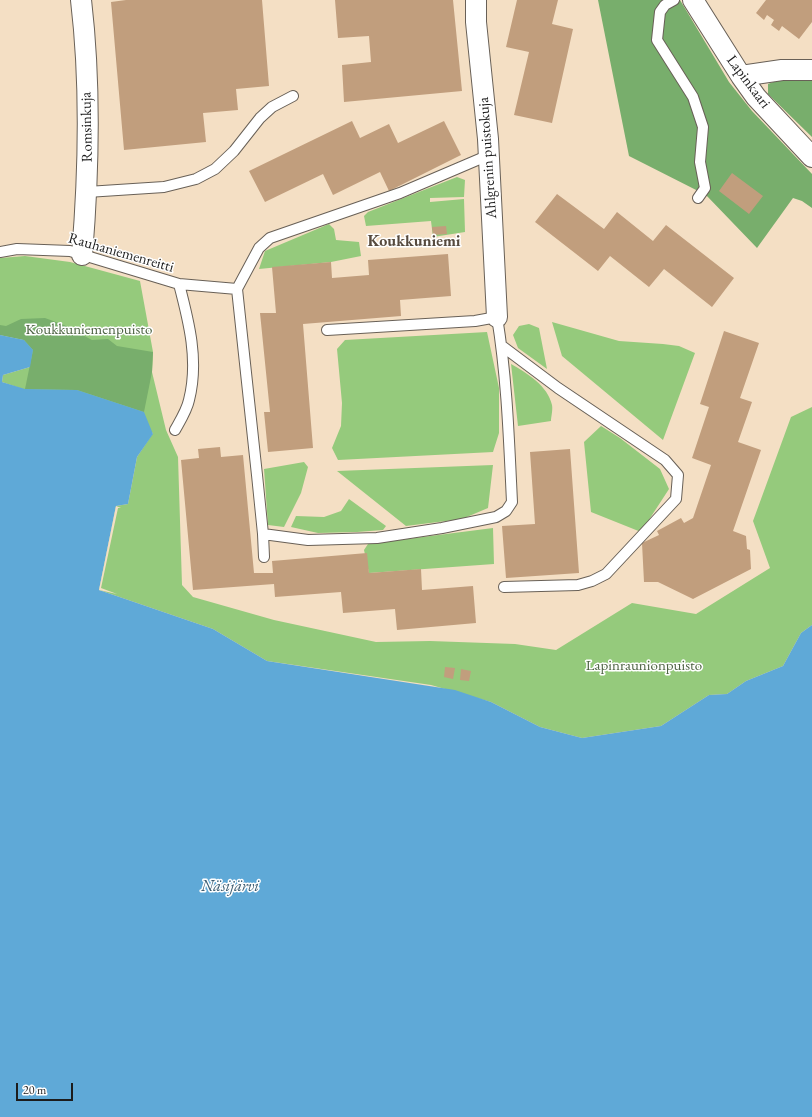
<!DOCTYPE html>
<html>
<head>
<meta charset="utf-8">
<style>
  body { margin:0 }
  #map { position:relative; width:812px; height:1117px; overflow:hidden; background:#f4dfc4; font-family:"EB Garamond",serif }
  canvas { display:block }
  .scale { position:absolute; left:16px; top:1083px; width:57px; height:18px; box-sizing:border-box; border:2px solid #1c1c1c; border-top:0; padding-left:5px; font-size:12px; line-height:14px; white-space:nowrap; color:#1c1c1c; -webkit-text-stroke:3px #fff; paint-order:stroke }
</style>
</head>
<body>
<div id="map">
<canvas width="812" height="1117"></canvas>
<div class="scale">20 m</div>
</div>
<script>
const ctx = document.querySelector('canvas').getContext('2d');
ctx.lineJoin = 'round';
function fillPath(path, color) { ctx.fillStyle = color; ctx.fill(path, 'evenodd'); }
function trace(path, color, width, dash) { ctx.strokeStyle = color; ctx.lineWidth = width; ctx.lineCap = dash ? 'butt' : 'round'; ctx.setLineDash(dash || []); ctx.stroke(path); }
function label(font, color, halo, rows, align = 'center') {
  ctx.font = font + ' "EB Garamond",serif'; ctx.lineWidth = 3; ctx.setLineDash([]); ctx.textBaseline = 'middle'; ctx.strokeStyle = halo; ctx.fillStyle = color; for (const [text, x, y, turn = 0] of rows) {
    ctx.save(); ctx.translate(x, y); ctx.rotate((+turn || 0) * Math.PI / 180); ctx.textAlign = isNaN(turn) ? turn : align; if (halo) ctx.strokeText(text, 0, 0); ctx.fillText(text, 0, 0); ctx.restore();
  }
}
const green = new Path2D(`
  M 457,177 L 465,180 L 464,197 L 430,198 L 430,202 L 464,199 L 465,232 L 433,237 L 431,221 L 366,226 L 364,216 L 368,212 Z
  M 329,224 L 334,229 L 336,240 L 359,242 L 361,256 L 331,262 L 259,269 L 265,251 Z
  M 25,256 L 70,262 L 140,281 L 153,352 L 152,372 L 166,430 L 178,457 L 182,585 L 193,597 L 274,620 L 376,642 L 430,641 L 515,644 L 556,650 L 632,603 L 696,614 L 770,568 L 753,521 L 791,417 L 812,407 L 812,625 L 801,633 L 783,666 L 746,681 L 727,694 L 709,695 L 661,726 L 582,738 L 540,727 L 491,702 L 431,685 L 267,661 L 213,629 L 99,590 L 116,506 L 128,504 L 137,457 L 153,433 L 2,382 L 3,375 L 30,367 L 24,340 L 0,335 L 0,258 Z
  M 552,322 L 619,341 L 663,344 L 679,346 L 695,353 L 663,440 L 562,356 Z
  M 529,324 L 539,328 L 547,369 L 518,348 L 513,335 L 519,326 Z
  M 487,332 L 499,388 L 499,433 L 493,452 L 338,460 L 332,448 L 341,426 L 342,403 L 337,349 L 345,340 Z
  M 511,364 C 527,373 548,386 552,405 C 553,410 551,417 551,421 L 518,426 Z
  M 601,426 L 620,438 L 660,469 L 669,489 L 641,532 L 591,512 L 584,442 Z
  M 304,462 L 308,467 L 301,493 L 284,527 L 268,525 L 264,469 Z
  M 493,465 L 488,508 L 462,519 L 406,526 L 337,471 Z
  M 349,499 L 386,526 L 383,530 L 357,532 L 318,533 L 291,527 L 296,516 L 324,517 L 341,511 Z
  M 493,528 L 494,564 L 369,573 L 364,550 L 368,544 Z`);
const forest = new Path2D(`
  M 598,0 L 680,0 L 729,82 L 752,111 L 812,174 L 812,208 L 802,201 L 793,198 L 757,248 L 706,195 L 629,156 Z
  M 781,79 L 812,79 L 812,137 L 768,94 L 768,84 Z
  M 45,318 L 64,325 L 92,340 L 108,339 L 117,346 L 153,352 L 152,372 L 144,412 L 77,390 L 25,389 L 33,350 L 24,340 L 0,335 L 0,325 L 6,326 L 21,319 Z`);
const water = new Path2D(`
  M 0,335 L 24,340 L 33,350 L 30,367 L 3,375 L 2,382 L 25,389 L 77,390 L 144,412 L 153,434 L 137,457 L 128,504 L 116,506 L 99,590 L 213,629 L 267,661 L 455,690 L 491,702 L 540,727 L 582,738 L 661,726 L 709,695 L 727,694 L 746,681 L 783,666 L 801,633 L 812,625 L 812,1117 L 0,1117 Z`);
const pier = new Path2D(`
  M 116,506 L 121,508 L 118,508 L 101,588 L 117,594 L 99,590 Z`);
const building = new Path2D(`
  M 126,0 L 262,0 L 269,86 L 236,89 L 238,110 L 203,113 L 206,142 L 124,150 L 111,2 Z
  M 335,0 L 453,0 L 462,91 L 344,102 L 342,65 L 371,62 L 369,36 L 338,38 Z
  M 517,0 L 558,0 L 552,24 L 573,29 L 552,123 L 514,115 L 529,52 L 506,47 Z
  M 766,0 L 812,0 L 812,22 L 799,39 L 782,26 L 779,31 L 771,25 L 774,20 L 767,15 L 764,20 L 756,13 Z
  M 352,121 L 360,138 L 389,124 L 398,143 L 444,121 L 461,155 L 389,191 L 380,172 L 333,195 L 323,174 L 265,202 L 249,171 Z
  M 732,173 L 763,196 L 749,214 L 719,191 Z
  M 557,194 L 604,229 L 617,212 L 653,241 L 666,225 L 734,278 L 712,307 L 664,269 L 649,287 L 610,256 L 598,271 L 535,222 Z
  M 446,226 L 447,234 L 433,235 L 432,227 Z
  M 448,254 L 451,296 L 400,300 L 401,316 L 303,324 L 313,448 L 268,452 L 264,412 L 270,412 L 260,313 L 276,313 L 272,267 L 331,262 L 332,278 L 369,275 L 368,260 Z
  M 724,331 L 759,343 L 740,398 L 752,402 L 738,442 L 761,450 L 733,531 L 746,536 L 747,549 L 750,550 L 751,569 L 693,599 L 658,582 L 644,582 L 642,543 L 659,535 L 657,531 L 681,518 L 684,523 L 693,518 L 711,465 L 692,458 L 709,407 L 700,404 Z
  M 220,447 L 221,457 L 243,455 L 254,573 L 273,573 L 272,561 L 367,553 L 369,573 L 421,569 L 422,590 L 473,586 L 476,623 L 397,630 L 395,609 L 343,613 L 341,592 L 275,597 L 274,584 L 193,590 L 181,460 L 199,458 L 198,449 Z
  M 570,449 L 579,573 L 506,578 L 502,526 L 535,524 L 530,452 Z
  M 445,667 L 455,668 L 453,679 L 444,677 Z
  M 461,669 L 471,671 L 469,681 L 460,680 Z`);
const service = new Path2D(`
  M 674,0 L 665,5 L 660,12 L 657,40 L 693,97 L 703,127 L 700,162 L 705,188 L 698,198
  M 87,192 L 164,187 L 196,179 L 215,169 L 234,151 L 260,118 L 272,107 L 293,96
  M 0,252 L 17,249 L 70,251 L 179,284 L 237,289
  M 502,346 L 558,388 L 665,460 L 678,475 L 676,499 L 606,574 L 592,581 L 578,585 L 504,587
  M 175,430 C 180,421 187,410 189,400 C 199,361 189,322 179,284
  M 263,534 L 308,540 L 377,538 L 442,528 L 496,517 L 506,511 L 512,502 C 509,440 507,378 497,317 L 475,321 L 327,330
  M 264,557 L 263,534 L 257,475 L 237,289 L 259,248 L 270,238 L 400,193 L 489,155`);
const minor = new Path2D(`
  M 81,0 C 91,84 89,170 82,255
  M 476,0 L 476,22 L 488,139 L 497,317
  M 693,0 L 741,76 L 756,97 L 812,157
  M 741,76 L 782,70 L 812,70`);
const streetNames = [
  ["Lapinkaari",748,82,53],
  ["Romsinkuja",87,127,-91],
  ["Ahlgrenin puistokuja",488,158,-94],
  ["Rauhaniemenreitti",121,253,16]
];
const parkNames = [
  ["Koukkuniemenpuisto",89,330],
  ["Lapinraunionpuisto",644,666]
];
const neighbourhoodNames = [
  ["Koukkuniemi",414,242]
];
const waterNames = [
  ["Näsijärvi",230,887]
];
fillPath(green, '#95ca7c');
fillPath(forest, '#78ae6c');
fillPath(water, '#5fa9d7');
fillPath(pier, '#f4dfc4');
fillPath(building, '#c19e7d');
trace(service, '#686057', 12);
trace(minor, '#686057', 22);
trace(service, '#fff', 10);
trace(minor, '#fff', 20);
label('15px', '#1c1c1c', '#fff', streetNames);
label('15px', '#4c6242', '#fff', parkNames);
label('bold 16px', '#564a3e', '#fff', neighbourhoodNames);
label('italic 16px', '#3a5b70', '#fff', waterNames);
</script>
</body>
</html>
